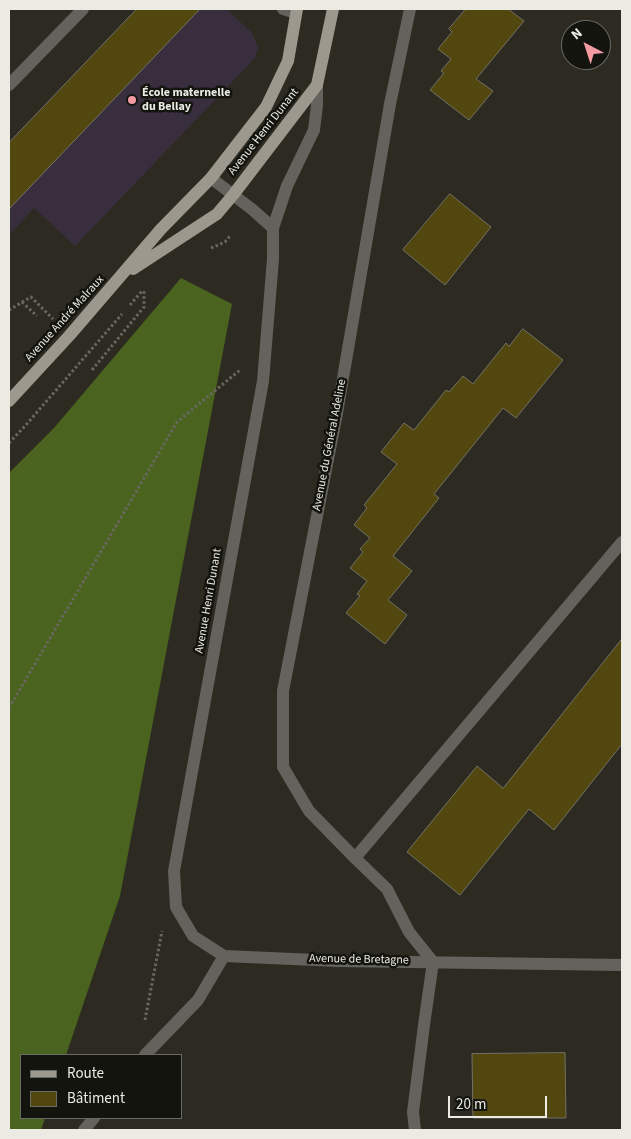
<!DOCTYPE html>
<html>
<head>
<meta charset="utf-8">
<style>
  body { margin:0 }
  #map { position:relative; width:631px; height:1139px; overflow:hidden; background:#2d2b21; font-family:"Source Sans 3",sans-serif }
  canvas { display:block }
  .frame { position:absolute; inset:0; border:10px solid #ebeae3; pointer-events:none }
  .legend { position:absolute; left:20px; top:1054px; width:162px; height:65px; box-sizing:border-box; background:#14140f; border:1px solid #6a6a64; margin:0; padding:6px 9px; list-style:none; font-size:15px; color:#ebeae3 }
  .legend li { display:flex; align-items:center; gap:10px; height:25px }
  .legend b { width:25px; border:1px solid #6a6a64 }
  .north { position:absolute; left:561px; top:20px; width:50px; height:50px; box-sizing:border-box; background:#14140f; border:1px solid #6a6a64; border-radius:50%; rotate:320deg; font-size:14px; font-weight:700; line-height:20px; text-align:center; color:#ebeae3 }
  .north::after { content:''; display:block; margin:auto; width:18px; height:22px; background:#f49aa3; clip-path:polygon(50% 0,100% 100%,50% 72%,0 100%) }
  .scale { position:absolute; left:448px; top:1096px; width:99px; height:22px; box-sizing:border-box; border:2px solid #ebeae3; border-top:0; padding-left:6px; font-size:15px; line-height:18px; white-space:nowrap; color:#ebeae3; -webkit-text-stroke:4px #14140f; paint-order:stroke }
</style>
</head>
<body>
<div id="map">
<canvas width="631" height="1139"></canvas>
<div class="frame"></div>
<ul class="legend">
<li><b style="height:6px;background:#9c988e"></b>Route</li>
<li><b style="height:14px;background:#51470f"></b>Bâtiment</li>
</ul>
<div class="north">N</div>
<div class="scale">20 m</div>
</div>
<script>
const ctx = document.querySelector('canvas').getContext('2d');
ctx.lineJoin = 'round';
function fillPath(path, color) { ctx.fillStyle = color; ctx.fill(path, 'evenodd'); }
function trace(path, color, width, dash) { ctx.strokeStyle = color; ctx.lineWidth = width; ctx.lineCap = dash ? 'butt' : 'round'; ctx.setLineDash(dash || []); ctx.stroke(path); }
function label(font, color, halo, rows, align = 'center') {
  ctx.font = font + ' "Source Sans 3",sans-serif'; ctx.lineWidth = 5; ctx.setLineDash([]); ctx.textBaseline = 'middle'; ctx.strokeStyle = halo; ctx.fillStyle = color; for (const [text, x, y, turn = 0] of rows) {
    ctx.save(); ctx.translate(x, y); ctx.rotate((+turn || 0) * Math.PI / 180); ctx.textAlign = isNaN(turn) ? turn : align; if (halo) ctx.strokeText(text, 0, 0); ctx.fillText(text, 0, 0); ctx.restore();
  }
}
const education = new Path2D(`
  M 137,9 L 227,9 L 252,33 L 258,48 L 255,58 L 75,246 L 34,208 L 9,235 L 9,142 Z`);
const forest = new Path2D(`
  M 181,278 L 232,304 L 120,896 L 66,1055 L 21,1055 L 21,1118 L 45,1118 L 41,1130 L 9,1130 L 9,473 L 54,428 Z`);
const building = new Path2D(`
  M 137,9 L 200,9 L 9,209 L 9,143 Z
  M 466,9 L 508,9 L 524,21 L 476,79 L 493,91 L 469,120 L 430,90 L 444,73 L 441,71 L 451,59 L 438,49 L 452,32 L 449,29 Z
  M 450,194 L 491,227 L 445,285 L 403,250 Z
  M 523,329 L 563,360 L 516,418 L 503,408 L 434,494 L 439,498 L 393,556 L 412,571 L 388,600 L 407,615 L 385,644 L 346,613 L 360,596 L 357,594 L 367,581 L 350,568 L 363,552 L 360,549 L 370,538 L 354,525 L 367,508 L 364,505 L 397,464 L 381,452 L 404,423 L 414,430 L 446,390 L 449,392 L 463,376 L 473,384 L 506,343 L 509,346 Z
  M 622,639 L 622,744 L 554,830 L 529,809 L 460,895 L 407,852 L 477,766 L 503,788 Z
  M 565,1053 L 566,1118 L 473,1118 L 472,1054 Z`);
const path = new Path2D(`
  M 211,248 L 225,242 L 230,236
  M 22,302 L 37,316
  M 130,305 L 142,291
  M 9,310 L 31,297 L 53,319
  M 92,370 L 144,307 L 144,290
  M 9,443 L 25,426 L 122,314
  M 9,708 L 177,422 L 240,370
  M 145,1020 L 162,931`);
const minor = new Path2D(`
  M 283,9 L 296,13
  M 410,9 L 390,104 L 337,413 L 283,691 L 283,767 L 309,811 L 355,858 L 387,889 L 409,932 L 433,962 L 424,1025 L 413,1112 L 415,1130
  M 9,85 L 83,9
  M 211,178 L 253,210 L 273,228
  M 355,858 L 622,542
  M 224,956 L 193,936 L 176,907 L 174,871 L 263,381 L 273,259 L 273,228 L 287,186 L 314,130 L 317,105 L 317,85
  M 224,956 L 338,961 L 622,965
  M 145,1055 L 198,1000 L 224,956
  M 84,1130 L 94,1118`);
const major = new Path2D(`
  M 133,269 L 217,214 L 233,195 L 317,85 L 333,9
  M 9,401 L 69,336 L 161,229 L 211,178 L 266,107 L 288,61 L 297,9`);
const markers = [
  [132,100,5,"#f49aa3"]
];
const poiNames = [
  ["École maternelle",142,93],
  ["du Bellay",142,107]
];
const streetNames = [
  ["Avenue Henri Dunant",264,132,-52],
  ["Avenue André Malraux",65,319,-48],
  ["Avenue du Général Adeline",330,445,-79],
  ["Avenue Henri Dunant",209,601,-80],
  ["Avenue de Bretagne",359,960,1]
];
fillPath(education, '#382e3e');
fillPath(forest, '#4a631f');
fillPath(building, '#51470f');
trace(building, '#747266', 1);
trace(path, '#69685f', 3, [2.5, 2.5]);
trace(minor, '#64625d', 12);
trace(major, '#9c988e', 12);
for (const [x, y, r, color] of markers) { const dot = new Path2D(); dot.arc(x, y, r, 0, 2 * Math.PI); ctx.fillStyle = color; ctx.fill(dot); trace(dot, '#14140f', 2); }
label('bold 12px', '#ebeae3', '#14140f', poiNames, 'left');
label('12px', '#ebeae3', '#14140f', streetNames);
</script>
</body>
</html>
